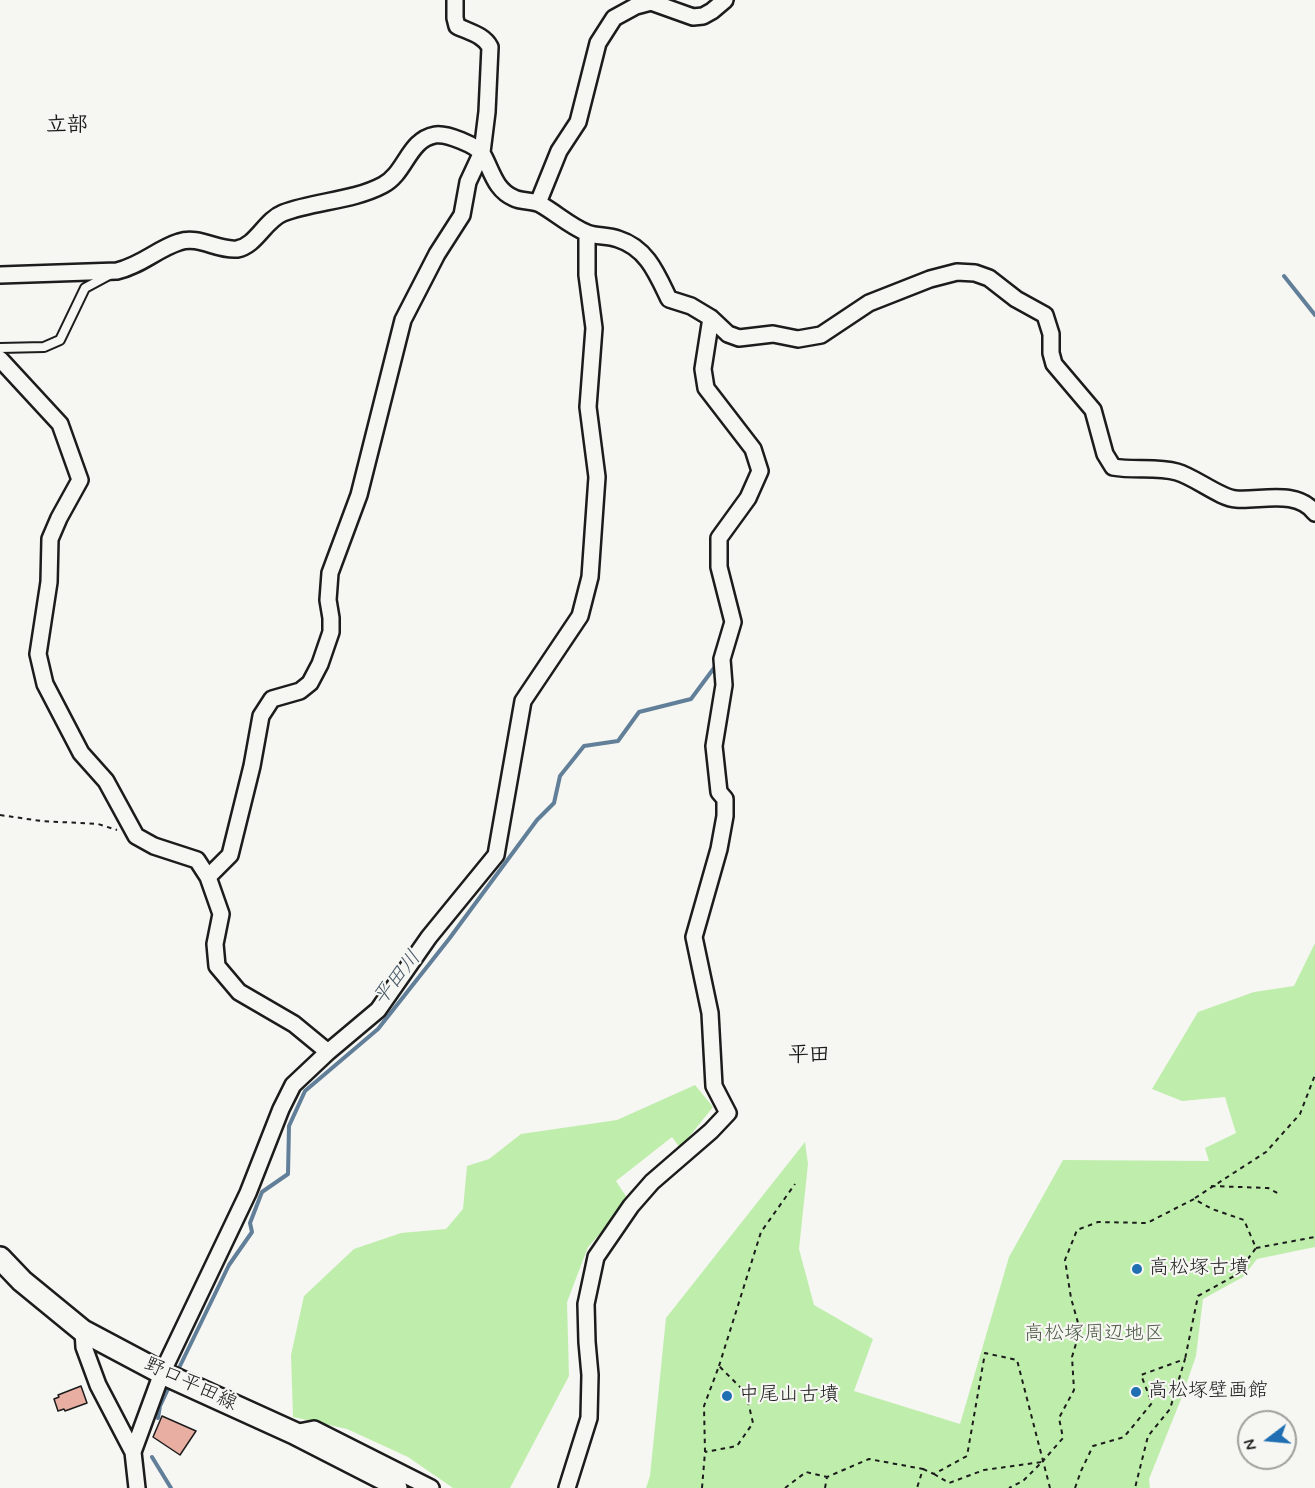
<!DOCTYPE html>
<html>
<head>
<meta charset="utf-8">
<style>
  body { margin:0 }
  #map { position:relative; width:1315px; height:1488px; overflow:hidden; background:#f6f6f2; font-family:Mynerve,sans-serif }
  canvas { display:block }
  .north { position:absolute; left:1237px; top:1410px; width:60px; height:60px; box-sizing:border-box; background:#f6f6f2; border:2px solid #9f9f9c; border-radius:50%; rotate:254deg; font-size:16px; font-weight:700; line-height:24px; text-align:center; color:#1c1c1c }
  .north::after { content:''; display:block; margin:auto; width:21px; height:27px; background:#1f6fb2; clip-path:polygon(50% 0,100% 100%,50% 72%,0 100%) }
</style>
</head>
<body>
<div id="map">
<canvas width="1315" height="1488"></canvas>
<div class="north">N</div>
</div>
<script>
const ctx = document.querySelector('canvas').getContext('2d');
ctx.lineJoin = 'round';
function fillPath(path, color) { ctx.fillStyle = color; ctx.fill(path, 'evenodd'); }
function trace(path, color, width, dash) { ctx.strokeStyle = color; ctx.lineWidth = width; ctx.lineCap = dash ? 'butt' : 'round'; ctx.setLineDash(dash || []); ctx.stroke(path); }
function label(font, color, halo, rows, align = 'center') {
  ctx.font = font + ' Mynerve,"Klee One",sans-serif'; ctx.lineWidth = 4.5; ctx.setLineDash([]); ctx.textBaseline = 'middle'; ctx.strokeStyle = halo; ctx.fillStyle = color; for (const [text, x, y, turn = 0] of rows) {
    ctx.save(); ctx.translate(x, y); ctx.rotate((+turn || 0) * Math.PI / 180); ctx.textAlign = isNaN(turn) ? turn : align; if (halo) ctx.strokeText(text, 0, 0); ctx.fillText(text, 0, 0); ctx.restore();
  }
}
const green = new Path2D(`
  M 1315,943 L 1315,1247 L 1257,1259 L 1243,1277 L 1203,1299 L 1196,1356 L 1181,1399 L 1149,1479 L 1150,1488 L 646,1488 L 650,1476 L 666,1318 L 805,1142 L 808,1164 L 799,1249 L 814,1305 L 873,1339 L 854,1391 L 960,1424 L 1009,1257 L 1063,1160 L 1209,1161 L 1205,1148 L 1236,1133 L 1225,1097 L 1182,1101 L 1152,1089 L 1198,1012 L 1254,992 L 1294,986 Z
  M 695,1085 L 713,1107 L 680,1148 L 672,1137 L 616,1181 L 629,1201 L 588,1247 L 567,1302 L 569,1376 L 510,1488 L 453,1488 L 408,1457 L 347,1429 L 293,1417 L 291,1355 L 304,1296 L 354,1249 L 401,1233 L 446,1229 L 463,1209 L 467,1166 L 489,1159 L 521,1134 L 617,1120 Z`);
const stream = new Path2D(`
  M 1284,276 L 1315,315
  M 179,1368 L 229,1265 L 252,1232 L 250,1223 L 262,1192 L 288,1174 L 289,1126 L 305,1091 L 378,1029 L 449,939 L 537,820 L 554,803 L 560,776 L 584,746 L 618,741 L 639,712 L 691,699 L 714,668
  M 158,1418 L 160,1406 L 168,1389
  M 152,1457 L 171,1488`);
const building = new Path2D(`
  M 81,1386 L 87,1403 L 65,1411 L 64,1409 L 58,1411 L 54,1399 L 59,1397 L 58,1395 Z
  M 162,1416 L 196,1431 L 180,1455 L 153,1437 Z`);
const path = new Path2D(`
  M 0,815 L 41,821 L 98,824 L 117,830
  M 1211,1186 L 1268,1188 L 1281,1195
  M 1195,1198 L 1266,1152 L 1300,1114 L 1315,1075
  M 1256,1248 L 1315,1237
  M 719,1366 L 761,1232 L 795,1184
  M 1042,1462 L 1063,1438 L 1059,1418 L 1074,1390 L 1072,1357 L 1080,1330 L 1071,1298 L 1065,1260 L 1077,1230 L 1098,1222 L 1147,1223 L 1194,1199 L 1212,1209 L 1244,1220 L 1256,1248 L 1236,1275 L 1198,1296 L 1185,1359
  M 923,1469 L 934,1474 L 967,1456 L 985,1353 L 1017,1360 L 1050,1488
  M 934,1474 L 949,1483 L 984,1470 L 1042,1462 L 1023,1481 L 1009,1488
  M 702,1488 L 705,1452 L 704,1406 L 719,1366 L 746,1393 L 753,1423 L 737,1446 L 705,1452
  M 785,1488 L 806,1472 L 827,1477
  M 825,1488 L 827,1477 L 869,1459 L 923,1469 L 917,1488
  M 1075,1488 L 1081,1471 L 1093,1446 L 1124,1437 L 1152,1403 L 1141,1375 L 1185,1359 L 1170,1409 L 1148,1436 L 1135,1488`);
const lane = new Path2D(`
  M 0,348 L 44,347 L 60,340 L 85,288 L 111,274`);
const street = new Path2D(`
  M 538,203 L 559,151 L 578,122 L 598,43 L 614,18 L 636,6 L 651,2 L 693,17 L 703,16 L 712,11 L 725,0
  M 0,275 L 117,271 C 142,265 157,249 179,242 C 199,235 217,251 237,249 C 256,246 265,220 283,213 C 315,201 353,201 383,185 C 406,173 408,140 435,135 C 446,133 477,145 483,155 C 492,171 495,190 514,198 C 522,202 532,200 540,204 C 556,213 570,226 587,233 C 597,237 608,235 618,239 C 647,248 657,274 669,299 L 691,306 L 711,318 L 728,334 L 739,338 L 773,334 L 798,339 L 821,335 L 869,303 L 930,279 L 957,272 L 975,273 L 989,278 L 1016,299 L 1045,315 L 1051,334 L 1051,353 L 1054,364 L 1093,410 L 1105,454 L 1113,467 C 1135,471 1156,466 1177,472 C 1195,477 1220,498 1236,499 C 1261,501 1297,489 1315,513
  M 0,359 L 60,424 L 80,480 L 59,518 L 50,539 L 49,582 L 38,654 L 45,684 L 81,753 L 106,781 L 136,836 L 154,846 L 197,860 L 208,877 L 221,914 L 215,944 L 217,966 L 239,992 L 294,1024 L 328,1052
  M 208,877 L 230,855 L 252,766 L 261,716 L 272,699 L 300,691 L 310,683 L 320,664 L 331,632 L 331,618 L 328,600 L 330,573 L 359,495 L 403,320 L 437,254 L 462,215 L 468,182 L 482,152 L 487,112 L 490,47 C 484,35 469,32 457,26 L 455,18 L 455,0
  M 83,1331 L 84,1347 L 98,1385 L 133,1452 L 137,1488
  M 294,1433 L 314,1429 L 431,1488
  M 133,1452 L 162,1373 L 248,1193 L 281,1109 L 293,1085 L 328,1052 L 378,1010 L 429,937 L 496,855 L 523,701 L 580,616 L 590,577 L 597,477 L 588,407 L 594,328 L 587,275 L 587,233
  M 567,1488 L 589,1418 L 590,1375 L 587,1342 L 586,1304 L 596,1257 L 631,1206 L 652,1182 L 711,1131 L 728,1113 L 714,1086 L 710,1013 L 694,937 L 719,849 L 725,816 L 725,799 L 719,792 L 714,746 L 724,685 L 722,659 L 733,622 L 719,567 L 719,538 L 748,498 L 760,471 L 753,449 L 706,388 L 703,369 L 711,318`);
const secondary = new Path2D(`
  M 0,1258 L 22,1281 L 83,1331 L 162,1373 L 294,1433 L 386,1480 L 396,1488`);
const markers = [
  [1137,1269,6,"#1f6fb2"],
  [1136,1392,6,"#1f6fb2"],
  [727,1396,6,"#1f6fb2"]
];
const poiNames = [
  ["高松塚古墳",1149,1269],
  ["高松塚壁画館",1148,1392],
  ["中尾山古墳",739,1396]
];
const parkNames = [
  ["高松塚周辺地区",1094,1335]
];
const streetNames = [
  ["野口平田線",190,1385,25]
];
const neighbourhoodNames = [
  ["立部",67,127],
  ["平田",809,1057]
];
const waterNames = [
  ["平田川",398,979,-52]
];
fillPath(green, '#bfeeac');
trace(stream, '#627f99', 4);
fillPath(building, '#e7aea1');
trace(building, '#1c1c1c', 1.5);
trace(lane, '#1c1c1c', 12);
trace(street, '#1c1c1c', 20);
trace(secondary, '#1c1c1c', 26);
trace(path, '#1c1c1c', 2, [4.5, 4.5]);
trace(lane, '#f6f6f2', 8);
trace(street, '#f6f6f2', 15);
trace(secondary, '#f6f6f2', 21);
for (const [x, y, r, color] of markers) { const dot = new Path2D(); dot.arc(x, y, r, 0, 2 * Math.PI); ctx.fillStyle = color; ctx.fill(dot); trace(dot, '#f6f6f2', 2); }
label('20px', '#1c1c1c', '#f6f6f2', poiNames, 'left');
label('20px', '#4d5b47', '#f6f6f2', parkNames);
label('20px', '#1c1c1c', '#f6f6f2', streetNames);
label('bold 21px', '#1c1c1c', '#f6f6f2', neighbourhoodNames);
label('italic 21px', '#455665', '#f6f6f2', waterNames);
</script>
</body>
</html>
